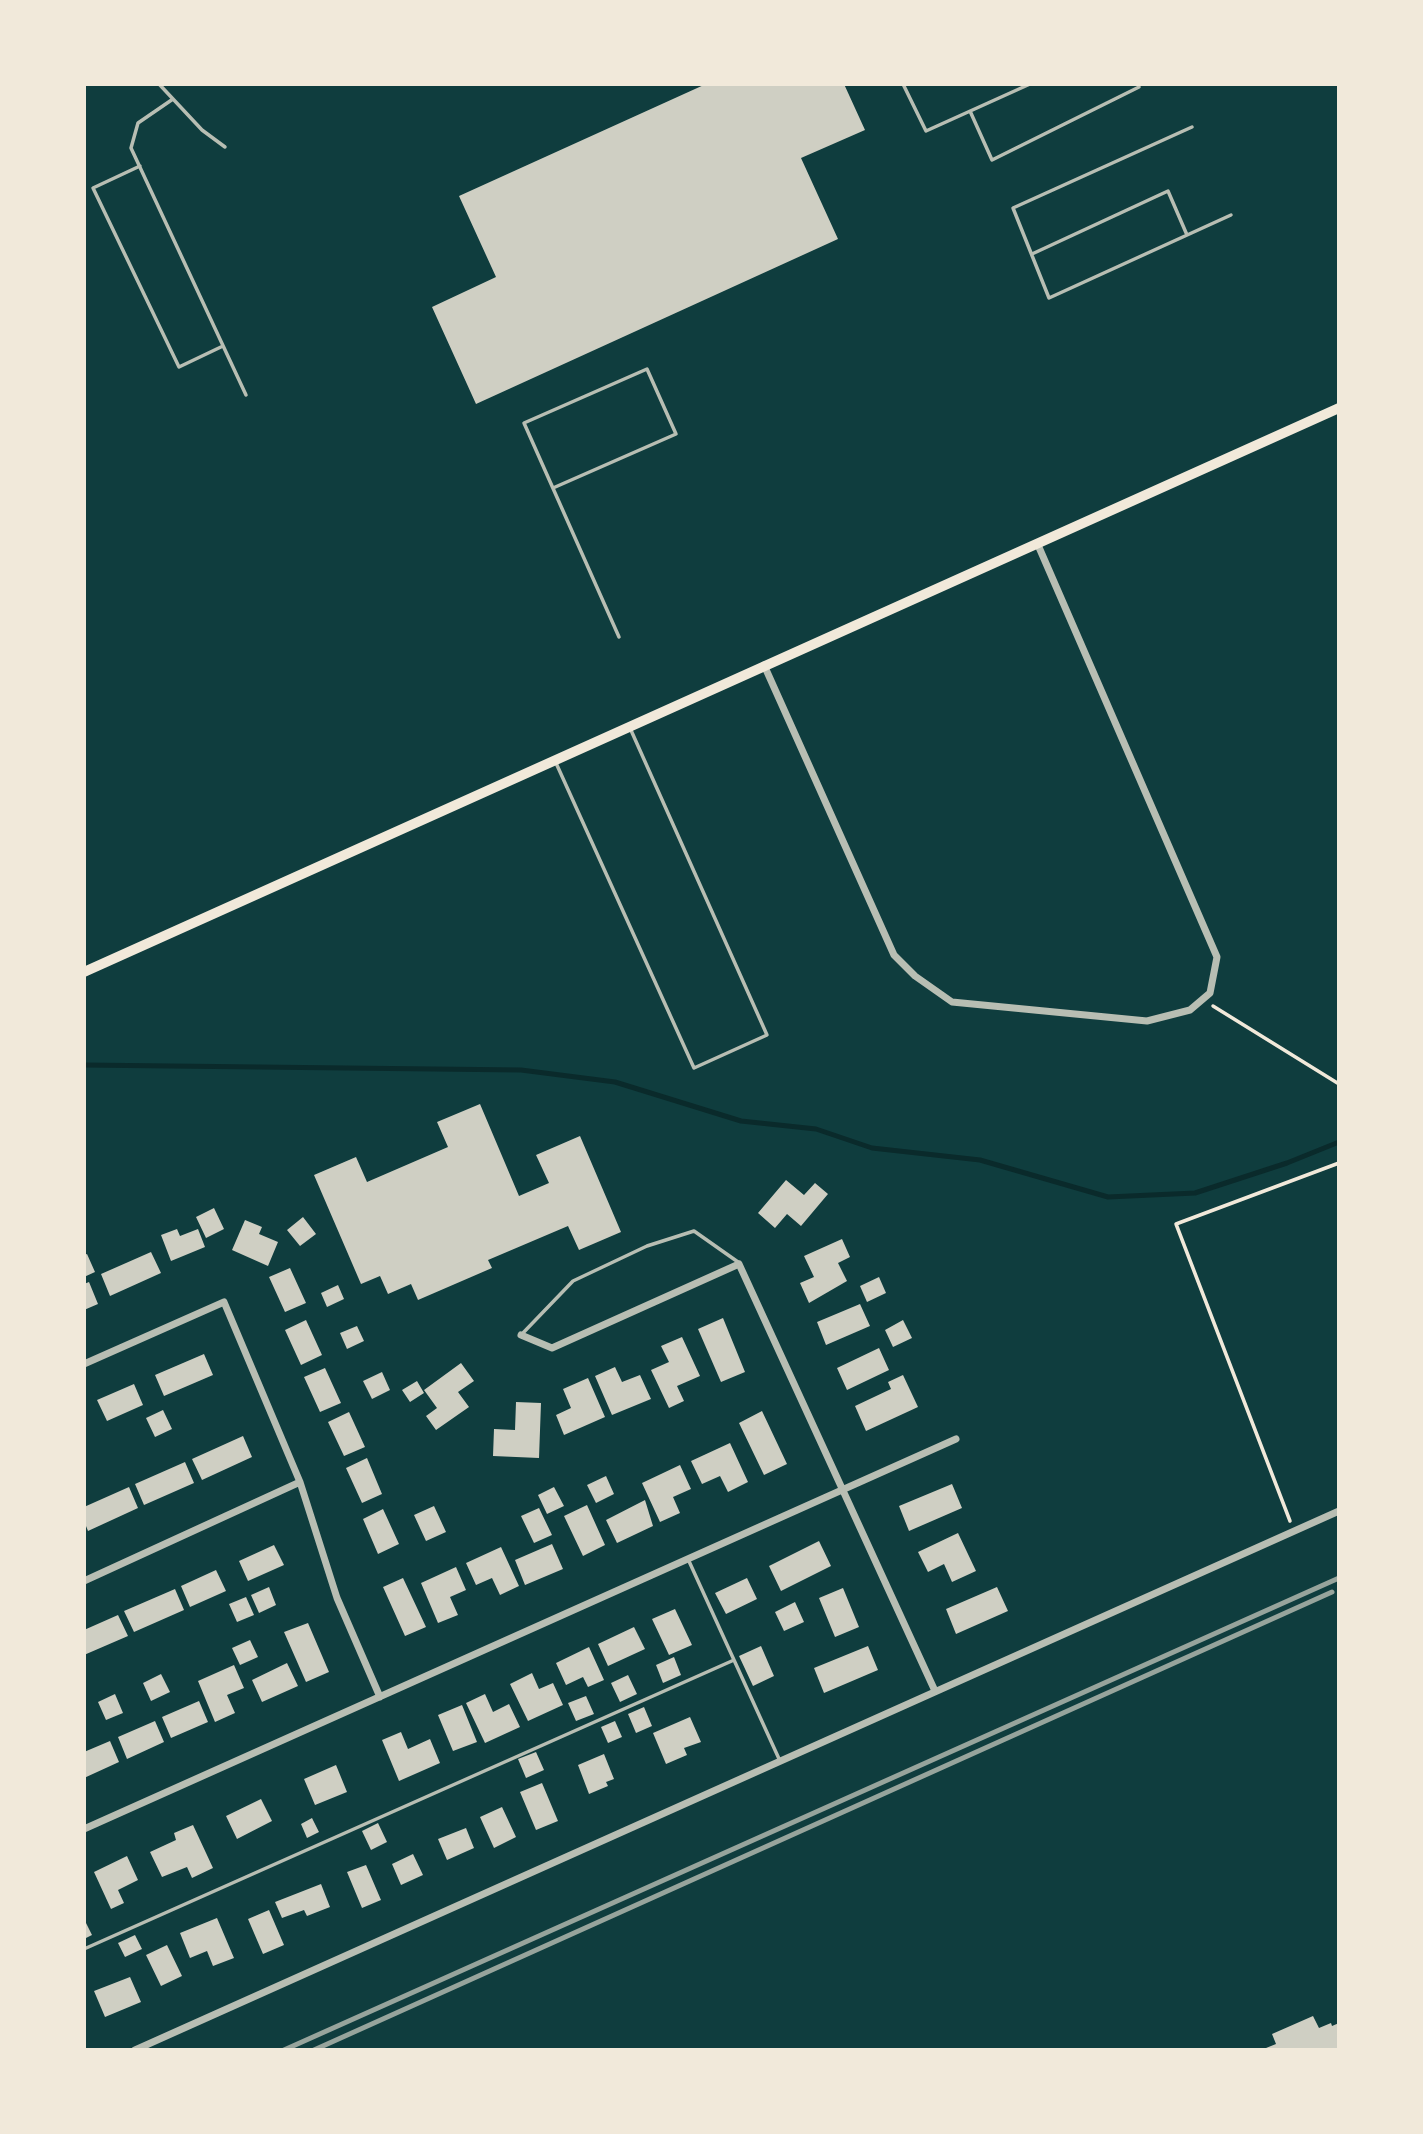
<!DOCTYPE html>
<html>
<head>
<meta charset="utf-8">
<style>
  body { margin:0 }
  #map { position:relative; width:1423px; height:2134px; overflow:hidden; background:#0f3d3e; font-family:"Asap Condensed",sans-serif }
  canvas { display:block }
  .frame { position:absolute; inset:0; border:86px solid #f1e9da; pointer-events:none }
</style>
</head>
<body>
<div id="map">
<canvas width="1423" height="2134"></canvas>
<div class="frame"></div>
</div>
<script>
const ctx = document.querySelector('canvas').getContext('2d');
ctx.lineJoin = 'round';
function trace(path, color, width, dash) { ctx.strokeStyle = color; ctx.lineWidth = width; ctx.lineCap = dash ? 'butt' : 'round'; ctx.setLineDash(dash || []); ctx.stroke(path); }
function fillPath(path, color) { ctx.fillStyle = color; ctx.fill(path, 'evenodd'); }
const stream = new Path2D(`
  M 84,1065 L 521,1070 L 615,1082 L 741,1121 L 816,1129 L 872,1148 L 980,1160 L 1108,1197 L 1195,1193 L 1287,1163 L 1339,1142`);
const building = new Path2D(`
  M 706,84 L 844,84 L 865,130 L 801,158 L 838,239 L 476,404 L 432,307 L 496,277 L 459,196 Z
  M 480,1104 L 519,1196 L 549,1183 L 536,1155 L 580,1136 L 621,1232 L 579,1250 L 568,1226 L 488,1260 L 492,1268 L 418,1300 L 411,1284 L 388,1294 L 380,1276 L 361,1284 L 314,1175 L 356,1157 L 367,1182 L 448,1147 L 437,1122 Z
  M 786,1180 L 804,1195 L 815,1183 L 828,1194 L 801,1226 L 787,1214 L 775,1228 L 758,1213 Z
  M 214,1208 L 224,1229 L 206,1238 L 196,1217 Z
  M 303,1217 L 316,1234 L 300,1246 L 287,1230 Z
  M 245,1220 L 262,1227 L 259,1234 L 278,1242 L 268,1266 L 232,1250 Z
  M 177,1229 L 180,1236 L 198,1229 L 205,1247 L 171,1261 L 161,1235 Z
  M 842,1239 L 850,1257 L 838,1263 L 847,1281 L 809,1303 L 800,1283 L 814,1277 L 804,1256 Z
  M 151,1252 L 161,1273 L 110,1296 L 101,1274 Z
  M 87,1254 L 95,1272 L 84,1277 L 84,1255 Z
  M 290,1268 L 306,1303 L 285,1312 L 269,1277 Z
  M 879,1277 L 886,1293 L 867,1302 L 860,1286 Z
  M 89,1282 L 98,1304 L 84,1310 L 84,1284 Z
  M 338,1285 L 344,1299 L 327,1307 L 321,1293 Z
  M 860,1304 L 870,1326 L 826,1345 L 817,1322 Z
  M 723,1318 L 745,1372 L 721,1382 L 698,1329 Z
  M 306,1320 L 322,1355 L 301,1365 L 285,1330 Z
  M 903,1320 L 912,1338 L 893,1347 L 885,1330 Z
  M 357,1326 L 364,1341 L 347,1349 L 340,1333 Z
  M 682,1337 L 700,1376 L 677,1386 L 684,1401 L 669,1408 L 651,1370 L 669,1362 L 661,1346 Z
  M 879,1348 L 889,1370 L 847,1390 L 837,1368 Z
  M 204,1354 L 213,1375 L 164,1396 L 155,1375 Z
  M 461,1363 L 474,1381 L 458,1392 L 469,1407 L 436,1430 L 426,1416 L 437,1408 L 424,1390 Z
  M 615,1367 L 622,1382 L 640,1375 L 651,1399 L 612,1415 L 595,1376 Z
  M 325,1368 L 341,1403 L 320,1412 L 304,1377 Z
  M 382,1372 L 390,1390 L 372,1399 L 363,1381 Z
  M 903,1375 L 918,1407 L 866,1431 L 855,1406 L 891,1389 L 888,1382 Z
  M 588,1378 L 605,1417 L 564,1435 L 556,1415 L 571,1408 L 563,1389 Z
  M 417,1381 L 424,1393 L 410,1402 L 402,1390 Z
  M 134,1384 L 143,1405 L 107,1421 L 97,1400 Z
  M 516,1402 L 541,1403 L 539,1458 L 493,1456 L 494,1429 L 515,1430 Z
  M 163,1410 L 172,1429 L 155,1437 L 146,1418 Z
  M 762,1411 L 787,1464 L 764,1475 L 739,1423 Z
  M 349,1412 L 365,1447 L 344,1456 L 328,1422 Z
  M 243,1436 L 252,1457 L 202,1480 L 192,1459 Z
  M 730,1443 L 748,1482 L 728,1492 L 720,1476 L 702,1484 L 691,1461 Z
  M 367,1458 L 382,1494 L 362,1503 L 346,1468 Z
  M 185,1462 L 194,1483 L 144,1505 L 135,1484 Z
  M 680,1465 L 691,1489 L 673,1497 L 680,1513 L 660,1522 L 642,1483 Z
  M 606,1476 L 614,1494 L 596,1503 L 587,1485 Z
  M 952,1484 L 962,1508 L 909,1531 L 899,1506 Z
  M 129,1487 L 138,1508 L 88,1531 L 84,1521 L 84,1507 Z
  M 554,1487 L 564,1506 L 547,1514 L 538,1495 Z
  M 645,1500 L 653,1526 L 617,1543 L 606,1520 Z
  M 587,1505 L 605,1545 L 583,1556 L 564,1516 Z
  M 434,1506 L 446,1532 L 426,1541 L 414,1515 Z
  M 539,1508 L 552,1535 L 534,1543 L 521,1516 Z
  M 383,1509 L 399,1544 L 378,1554 L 363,1519 Z
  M 958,1533 L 976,1571 L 952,1582 L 944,1564 L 928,1572 L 918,1552 Z
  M 819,1541 L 831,1566 L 781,1591 L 769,1566 Z
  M 552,1544 L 563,1569 L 525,1585 L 515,1560 Z
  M 274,1545 L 284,1565 L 248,1581 L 239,1561 Z
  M 501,1547 L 519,1586 L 500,1595 L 492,1578 L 476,1585 L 466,1563 Z
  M 456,1567 L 466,1590 L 450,1597 L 458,1615 L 438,1623 L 421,1583 Z
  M 216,1570 L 226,1591 L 190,1607 L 181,1586 Z
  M 403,1578 L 426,1627 L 405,1636 L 383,1587 Z
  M 747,1578 L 757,1599 L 726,1614 L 715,1593 Z
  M 269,1587 L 276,1605 L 259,1613 L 251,1595 Z
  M 997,1587 L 1008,1611 L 956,1634 L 946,1609 Z
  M 843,1588 L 859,1627 L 835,1637 L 819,1598 Z
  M 175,1589 L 184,1610 L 134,1632 L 124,1611 Z
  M 246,1597 L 254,1615 L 237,1622 L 229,1604 Z
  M 795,1602 L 804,1622 L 784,1631 L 775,1612 Z
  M 675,1609 L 692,1645 L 669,1655 L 652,1619 Z
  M 118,1615 L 128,1636 L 84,1655 L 84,1630 Z
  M 308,1623 L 329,1672 L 306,1682 L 284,1632 Z
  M 634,1627 L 645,1649 L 608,1666 L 598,1644 Z
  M 250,1640 L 258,1657 L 240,1665 L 232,1648 Z
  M 761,1646 L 774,1676 L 753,1686 L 739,1656 Z
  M 868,1646 L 878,1670 L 824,1693 L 814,1668 Z
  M 589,1647 L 604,1680 L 588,1687 L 583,1677 L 566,1685 L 556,1663 Z
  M 674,1657 L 681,1675 L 663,1683 L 656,1665 Z
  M 287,1663 L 298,1686 L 262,1702 L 252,1680 Z
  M 234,1665 L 244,1688 L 227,1695 L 235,1713 L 215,1722 L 198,1681 Z
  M 532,1673 L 539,1689 L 553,1683 L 563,1705 L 528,1721 L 510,1684 Z
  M 161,1674 L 170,1692 L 151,1701 L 143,1683 Z
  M 628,1675 L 637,1694 L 620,1702 L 611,1683 Z
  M 115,1694 L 123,1713 L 106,1720 L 98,1702 Z
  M 485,1694 L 493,1712 L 509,1704 L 520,1727 L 485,1743 L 466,1703 Z
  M 586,1696 L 594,1714 L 576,1721 L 568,1703 Z
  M 199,1701 L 208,1722 L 171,1738 L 162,1717 Z
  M 462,1705 L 477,1742 L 453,1751 L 438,1715 Z
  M 644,1707 L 652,1726 L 636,1733 L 628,1714 Z
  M 690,1717 L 701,1742 L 684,1748 L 687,1755 L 666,1764 L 653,1733 Z
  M 155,1721 L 164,1742 L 127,1759 L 118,1737 Z
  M 615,1721 L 622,1737 L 608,1743 L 601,1727 Z
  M 401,1732 L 408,1749 L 430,1739 L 440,1763 L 399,1781 L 382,1740 Z
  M 110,1741 L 119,1762 L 84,1778 L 84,1752 Z
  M 536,1752 L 544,1770 L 526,1778 L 518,1759 Z
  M 604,1754 L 614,1779 L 606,1782 L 608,1786 L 589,1794 L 578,1765 Z
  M 336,1765 L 347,1792 L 315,1805 L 304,1779 Z
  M 542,1783 L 558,1821 L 536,1830 L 520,1792 Z
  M 261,1799 L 272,1821 L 237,1839 L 226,1816 Z
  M 502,1807 L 516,1837 L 494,1848 L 480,1817 Z
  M 312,1818 L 319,1832 L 307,1838 L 301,1824 Z
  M 378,1823 L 387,1842 L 371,1850 L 362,1831 Z
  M 193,1825 L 213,1868 L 192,1878 L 187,1867 L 162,1877 L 150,1852 L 176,1840 L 174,1833 Z
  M 466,1828 L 474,1848 L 447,1860 L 438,1839 Z
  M 413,1854 L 423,1875 L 401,1885 L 392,1864 Z
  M 127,1856 L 138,1880 L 118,1890 L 124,1903 L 111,1909 L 94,1872 Z
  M 366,1865 L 381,1900 L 362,1908 L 347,1872 Z
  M 321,1884 L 330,1907 L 307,1916 L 304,1910 L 282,1918 L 275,1902 Z
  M 269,1910 L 284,1945 L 263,1954 L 248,1919 Z
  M 217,1918 L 234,1958 L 213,1966 L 207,1951 L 190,1958 L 180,1933 Z
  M 84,1919 L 92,1935 L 84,1939 Z
  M 135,1935 L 142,1949 L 125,1957 L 118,1943 Z
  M 167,1945 L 182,1976 L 161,1986 L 146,1955 Z
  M 130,1977 L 141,2002 L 105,2017 L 94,1991 Z
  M 1313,2016 L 1319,2028 L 1331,2023 L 1332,2026 L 1339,2023 L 1339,2049 L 1261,2050 L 1276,2044 L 1272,2034 Z`);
const path = new Path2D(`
  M 1213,1006 L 1339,1084
  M 1290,1521 L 1176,1224 L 1339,1163`);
const service = new Path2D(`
  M 159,84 L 202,130 L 225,147
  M 903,84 L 926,131 L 1030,84
  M 173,99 L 138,123 L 131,148 L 246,395
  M 970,111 L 992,160 L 1139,87 L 1138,84
  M 1192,127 L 1013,208 L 1049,298 L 1231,215
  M 140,166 L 93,188 L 179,367 L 223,346
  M 1032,254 L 1168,191 L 1187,235
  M 553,488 L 676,434 L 647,369 L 524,423 L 619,637
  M 556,763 L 694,1068 L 767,1035 L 630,728
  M 522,1334 L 573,1281 L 647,1246 L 694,1231 L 738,1262
  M 688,1559 L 780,1761
  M 84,1949 L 734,1660`);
const minor = new Path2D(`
  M 764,665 L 894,955 L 915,976 L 952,1002 L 1147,1021 L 1190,1010 L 1210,993 L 1217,957 L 1038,545
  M 521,1335 L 552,1348 L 739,1264 L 935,1691
  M 84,1364 L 224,1302 L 300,1482 L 337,1598 L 380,1697
  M 84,1581 L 300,1482
  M 84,1829 L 956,1439
  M 135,2050 L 1339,1511`);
const secondary = new Path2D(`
  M 84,972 L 1339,408`);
const rail = new Path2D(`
  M 284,2050 L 1339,1578
  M 314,2050 L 1332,1592`);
trace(stream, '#0a2a2b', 5);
fillPath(building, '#cfcfc3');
trace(path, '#f1e9da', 3.5);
trace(service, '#b8beb3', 3.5);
trace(minor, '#b8beb3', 7);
trace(secondary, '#f1e9da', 10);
trace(rail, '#97a49c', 5);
</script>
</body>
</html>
